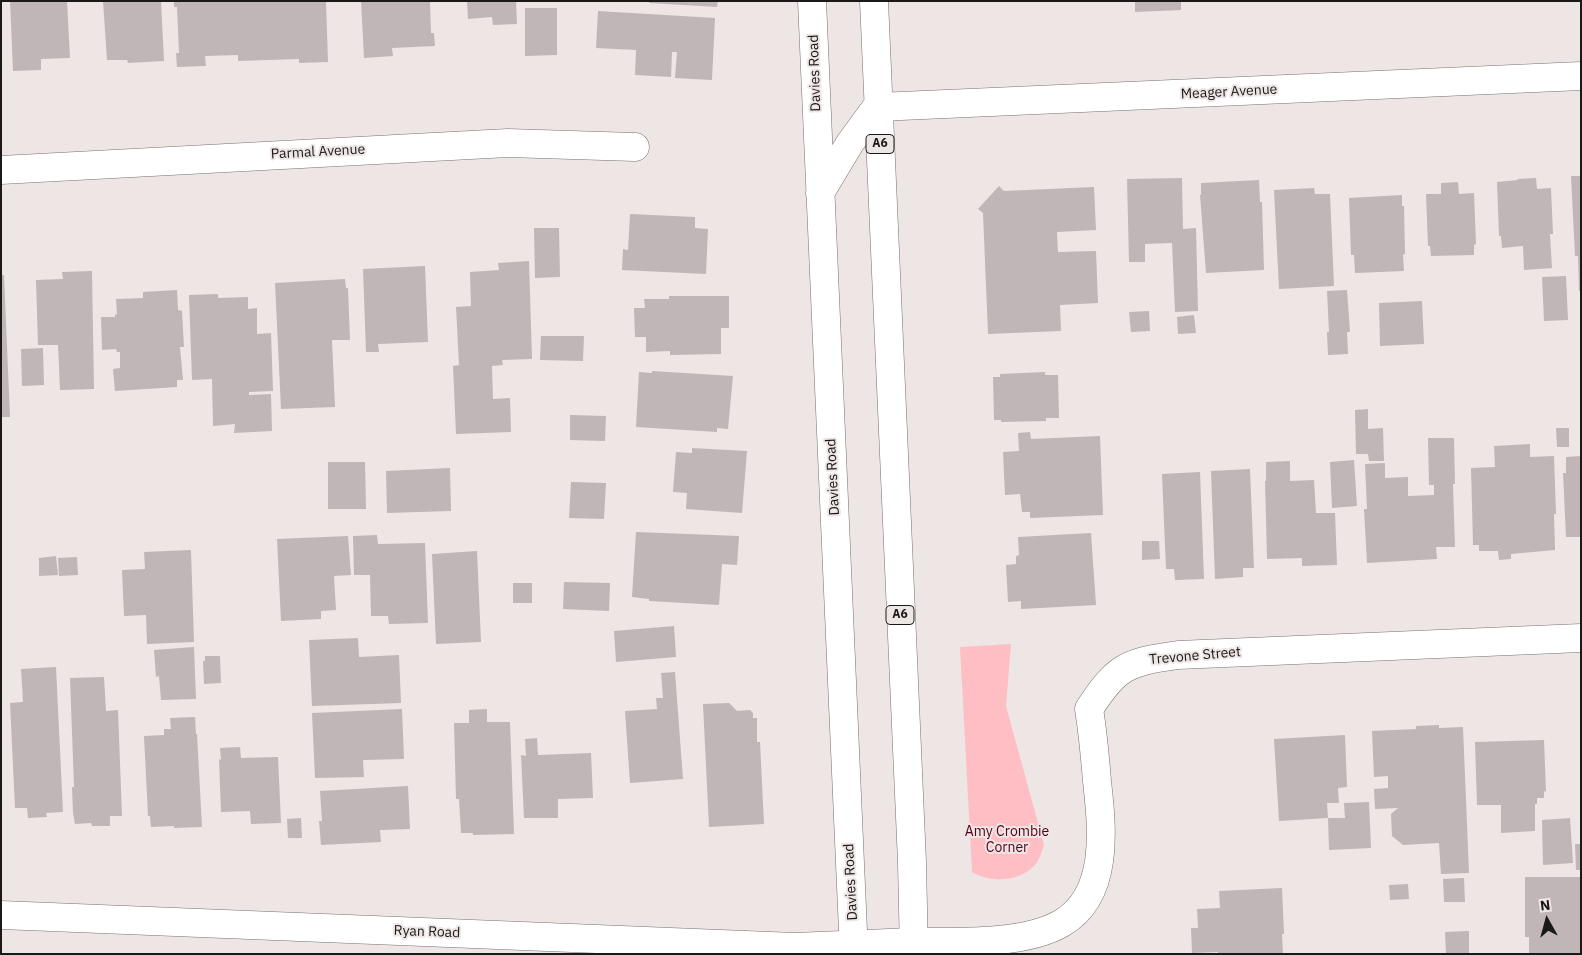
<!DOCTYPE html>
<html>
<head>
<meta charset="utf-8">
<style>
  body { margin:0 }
  #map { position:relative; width:1582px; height:955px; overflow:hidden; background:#eee5e5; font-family:"IBM Plex Sans",sans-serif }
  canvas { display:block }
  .frame { position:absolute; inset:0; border:2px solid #1b1818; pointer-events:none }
  .north { position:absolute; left:1522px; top:895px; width:50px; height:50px; -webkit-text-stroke:4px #eee5e5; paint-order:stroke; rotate:353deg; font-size:14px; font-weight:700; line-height:20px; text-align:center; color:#1b1818 }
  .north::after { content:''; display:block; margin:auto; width:18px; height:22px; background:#1b1818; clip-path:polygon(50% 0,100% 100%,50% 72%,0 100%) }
</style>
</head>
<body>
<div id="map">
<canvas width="1582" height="955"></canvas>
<div class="frame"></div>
<div class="north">N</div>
</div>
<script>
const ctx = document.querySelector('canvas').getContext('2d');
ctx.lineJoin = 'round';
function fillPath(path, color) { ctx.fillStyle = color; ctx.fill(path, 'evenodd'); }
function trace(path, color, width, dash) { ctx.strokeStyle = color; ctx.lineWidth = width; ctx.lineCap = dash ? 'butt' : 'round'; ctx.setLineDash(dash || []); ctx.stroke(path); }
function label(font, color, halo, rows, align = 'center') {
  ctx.font = font + ' "IBM Plex Sans",sans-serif'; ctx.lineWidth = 4; ctx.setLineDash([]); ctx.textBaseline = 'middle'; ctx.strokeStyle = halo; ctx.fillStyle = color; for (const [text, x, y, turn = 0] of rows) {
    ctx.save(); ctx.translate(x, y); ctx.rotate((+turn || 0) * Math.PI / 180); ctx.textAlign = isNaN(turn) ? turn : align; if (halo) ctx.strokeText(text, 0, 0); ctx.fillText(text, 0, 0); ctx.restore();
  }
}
const green = new Path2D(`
  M 1011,644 L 1006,706 L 1044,845 C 1042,851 1039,861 1034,866 C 1018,882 991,883 972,872 L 960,647 Z`);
const building = new Path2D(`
  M 10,1 L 67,1 L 70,58 L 41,59 L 41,70 L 13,71 Z
  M 103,1 L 161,1 L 164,61 L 128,63 L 127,60 L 107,60 Z
  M 174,1 L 326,1 L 328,62 L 299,63 L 299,59 L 238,61 L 238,55 L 205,56 L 206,66 L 177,67 L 176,53 L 179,53 L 177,7 L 174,7 Z
  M 361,1 L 430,1 L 431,33 L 434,33 L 435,46 L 392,48 L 393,56 L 364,58 Z
  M 467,1 L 516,1 L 517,24 L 493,25 L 492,17 L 468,19 Z
  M 649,1 L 718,1 L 717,7 L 649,3 Z
  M 1135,1 L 1181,1 L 1181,10 L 1135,12 Z
  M 525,8 L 557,8 L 557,55 L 525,56 Z
  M 598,11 L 715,18 L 712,80 L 675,78 L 677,52 L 672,52 L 671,77 L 635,75 L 636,50 L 596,48 Z
  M 1571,176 L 1581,176 L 1581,291 L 1579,291 L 1578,256 L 1575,256 Z
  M 1182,178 L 1183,229 L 1196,228 L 1198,311 L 1175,312 L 1172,243 L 1145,244 L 1145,262 L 1129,262 L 1127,179 Z
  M 1536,178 L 1537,189 L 1551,188 L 1553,234 L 1550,234 L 1552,268 L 1524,270 L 1523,246 L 1502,248 L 1501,236 L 1499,236 L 1497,182 L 1518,180 L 1517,179 Z
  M 1259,180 L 1260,202 L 1262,202 L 1264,270 L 1206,273 L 1200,195 L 1201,195 L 1201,183 Z
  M 1458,182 L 1459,194 L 1474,193 L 1476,244 L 1474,245 L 1474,255 L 1431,256 L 1430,246 L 1428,246 L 1426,194 L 1441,194 L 1441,183 Z
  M 999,186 L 1004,191 L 1094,187 L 1096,230 L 1057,232 L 1058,252 L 1096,251 L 1098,303 L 1060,305 L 1061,331 L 988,334 L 983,213 L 978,209 Z
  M 1314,188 L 1315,194 L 1330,194 L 1334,286 L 1279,289 L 1274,190 Z
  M 1402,195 L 1402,206 L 1404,206 L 1405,254 L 1403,255 L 1404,271 L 1355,273 L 1354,255 L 1351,255 L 1349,198 Z
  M 630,214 L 695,217 L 695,228 L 708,229 L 706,274 L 622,270 L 623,249 L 628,250 Z
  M 534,228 L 559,228 L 560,277 L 535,278 Z
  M 529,261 L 532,359 L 502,360 L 503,365 L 492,366 L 493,399 L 510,398 L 511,432 L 456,434 L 453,366 L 459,365 L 456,307 L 471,306 L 470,272 L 499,270 L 498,263 Z
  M 425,266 L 428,342 L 378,344 L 379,352 L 366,352 L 363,269 Z
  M 92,271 L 94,389 L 60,390 L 58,345 L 38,345 L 36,280 L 63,279 L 62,272 Z
  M 1,275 L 4,275 L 10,417 L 1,417 Z
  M 1566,276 L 1568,320 L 1544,321 L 1542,277 Z
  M 345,279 L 346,288 L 348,288 L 350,340 L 332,340 L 335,407 L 281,409 L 275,283 Z
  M 177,290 L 178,310 L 182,311 L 184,347 L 180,347 L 183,380 L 177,380 L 177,387 L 115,391 L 113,369 L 120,368 L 120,352 L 117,352 L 116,349 L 102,350 L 101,317 L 115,317 L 115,314 L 117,315 L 116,299 L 143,298 L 143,292 Z
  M 1347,290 L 1350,332 L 1347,332 L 1348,354 L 1328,355 L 1327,332 L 1329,332 L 1327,291 Z
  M 218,294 L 218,298 L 248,297 L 248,309 L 257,308 L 257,334 L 271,333 L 273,391 L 249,392 L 249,395 L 271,394 L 272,431 L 234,433 L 235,424 L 213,426 L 212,379 L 192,380 L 189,295 Z
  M 669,296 L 729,296 L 729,328 L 721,328 L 721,354 L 670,355 L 670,351 L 646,352 L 646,337 L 635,337 L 634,308 L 645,308 L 644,299 L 669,299 Z
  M 1422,301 L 1424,344 L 1380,346 L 1379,303 Z
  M 1149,311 L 1150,331 L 1131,332 L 1129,312 Z
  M 1194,315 L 1196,333 L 1178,334 L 1177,317 Z
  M 541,336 L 584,336 L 583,361 L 540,360 Z
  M 43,348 L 44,385 L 22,386 L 21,349 Z
  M 652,371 L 733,376 L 728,429 L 717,428 L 717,432 L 636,427 L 639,372 L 652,373 Z
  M 1045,372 L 1045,375 L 1058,375 L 1059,418 L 1046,418 L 1046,421 L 1001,422 L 1001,420 L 994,420 L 993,377 L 1000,377 L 1000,374 Z
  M 1368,409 L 1368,429 L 1383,428 L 1384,461 L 1369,461 L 1368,454 L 1356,454 L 1355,410 Z
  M 570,415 L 606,416 L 605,441 L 570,440 Z
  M 1556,428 L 1569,428 L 1569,447 L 1557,447 Z
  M 1030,432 L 1031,439 L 1100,436 L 1103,515 L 1030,518 L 1030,512 L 1022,512 L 1020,494 L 1005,495 L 1003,452 L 1019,451 L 1018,433 Z
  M 1428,438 L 1454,438 L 1455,484 L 1453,484 L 1455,547 L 1436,547 L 1437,559 L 1367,563 L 1364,509 L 1367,509 L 1365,464 L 1385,463 L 1385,478 L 1408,477 L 1408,496 L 1434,495 L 1434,485 L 1429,485 Z
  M 1530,444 L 1530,457 L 1554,456 L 1556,514 L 1554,514 L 1555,550 L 1511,554 L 1511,559 L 1499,560 L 1498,551 L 1479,551 L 1479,545 L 1473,545 L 1471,468 L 1495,467 L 1494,446 Z
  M 692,448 L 747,451 L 742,513 L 686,509 L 687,493 L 673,492 L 676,452 L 692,453 Z
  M 1581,456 L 1581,537 L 1566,537 L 1563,473 L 1566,473 L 1566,457 Z
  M 1354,460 L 1357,506 L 1332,508 L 1330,462 Z
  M 1290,461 L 1290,481 L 1314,480 L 1316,513 L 1335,513 L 1337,565 L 1302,566 L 1302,558 L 1267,559 L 1265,481 L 1266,481 L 1266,462 Z
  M 328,462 L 365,462 L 366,509 L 328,509 Z
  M 450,468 L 451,511 L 387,513 L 386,471 Z
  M 1250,469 L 1254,568 L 1243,568 L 1243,577 L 1215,579 L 1211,471 Z
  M 1200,472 L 1204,579 L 1175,580 L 1174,569 L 1166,569 L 1162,474 Z
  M 571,482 L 606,483 L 604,519 L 569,518 Z
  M 636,532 L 739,536 L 737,565 L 722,564 L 719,605 L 649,601 L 649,599 L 632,597 Z
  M 1091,533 L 1096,605 L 1021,609 L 1021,601 L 1008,602 L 1006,565 L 1016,564 L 1016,556 L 1019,555 L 1018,537 Z
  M 377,535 L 378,544 L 425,543 L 428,623 L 389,624 L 388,616 L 371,616 L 370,575 L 354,575 L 353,536 Z
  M 348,536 L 351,575 L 334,576 L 336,610 L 321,611 L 321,619 L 281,621 L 277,539 Z
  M 1142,541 L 1159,541 L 1160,559 L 1142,560 Z
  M 191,550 L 194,642 L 147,644 L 146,615 L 124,616 L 122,570 L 145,569 L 144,552 Z
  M 477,551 L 481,642 L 436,644 L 432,554 Z
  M 56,556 L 58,575 L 39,576 L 39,558 Z
  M 77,557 L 78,575 L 59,576 L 58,558 Z
  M 564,582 L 610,583 L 609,611 L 563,609 Z
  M 513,583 L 532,583 L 532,603 L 513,603 Z
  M 674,626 L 676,657 L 616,662 L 614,631 Z
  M 358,638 L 359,657 L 399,655 L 401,703 L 312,706 L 309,640 Z
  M 194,647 L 196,699 L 161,700 L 159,676 L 156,677 L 154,650 Z
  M 205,656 L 220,656 L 221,683 L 204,684 L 203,661 L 205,661 Z
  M 56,667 L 63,812 L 46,813 L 47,817 L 28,818 L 27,808 L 15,808 L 10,703 L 23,702 L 21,669 Z
  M 675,672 L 683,779 L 630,783 L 625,711 L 657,709 L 656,698 L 663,698 L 661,673 Z
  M 104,677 L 106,711 L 118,710 L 122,816 L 110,816 L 110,826 L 92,826 L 91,823 L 75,824 L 73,813 L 72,787 L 74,787 L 70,678 Z
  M 729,703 L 737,711 L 750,710 L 753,713 L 753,718 L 757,718 L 757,742 L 760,742 L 764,824 L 709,827 L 703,704 Z
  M 402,709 L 404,759 L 363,760 L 364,777 L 315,778 L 312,713 Z
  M 487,709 L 487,722 L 510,722 L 514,834 L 473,835 L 473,833 L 461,833 L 459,799 L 456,799 L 454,723 L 469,723 L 469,710 Z
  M 195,717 L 196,734 L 197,734 L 202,827 L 174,828 L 174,826 L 151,827 L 150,816 L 148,816 L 144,736 L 164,735 L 164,729 L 171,729 L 170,718 Z
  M 1439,725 L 1439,728 L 1463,727 L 1469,873 L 1441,874 L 1439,843 L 1403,845 L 1392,836 L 1391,814 L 1398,808 L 1375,809 L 1374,789 L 1388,788 L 1388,776 L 1374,777 L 1372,731 L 1416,729 L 1416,726 Z
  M 1345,735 L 1347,787 L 1338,788 L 1339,803 L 1327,803 L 1328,818 L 1279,821 L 1274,739 Z
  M 537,738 L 538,755 L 591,753 L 593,798 L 558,799 L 558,818 L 524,818 L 521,755 L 526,756 L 525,739 Z
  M 1544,740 L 1546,792 L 1544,791 L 1544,798 L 1537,798 L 1537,804 L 1535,804 L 1535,831 L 1501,833 L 1501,805 L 1477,805 L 1475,742 Z
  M 240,747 L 241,758 L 278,757 L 281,823 L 251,824 L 250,811 L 221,812 L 219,759 L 221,760 L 220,748 Z
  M 408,786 L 410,829 L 380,830 L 381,842 L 321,845 L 319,821 L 322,821 L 320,791 Z
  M 1369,802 L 1371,848 L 1329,850 L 1328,818 L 1345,818 L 1344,803 Z
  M 301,818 L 302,838 L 288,838 L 287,819 Z
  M 1570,818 L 1573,863 L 1543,865 L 1542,820 Z
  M 1575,844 L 1581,844 L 1581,870 L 1576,870 Z
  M 1525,877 L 1581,877 L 1581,954 L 1529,954 L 1529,937 L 1525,937 Z
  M 1464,878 L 1465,902 L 1444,902 L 1443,879 Z
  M 1408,884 L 1409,899 L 1390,900 L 1389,885 Z
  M 1282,888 L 1284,934 L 1282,934 L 1283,954 L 1218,954 L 1218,952 L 1192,953 L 1191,928 L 1198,928 L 1197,909 L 1220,908 L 1219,891 Z
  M 1469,931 L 1469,954 L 1446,954 L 1445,932 Z`);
const minor = new Path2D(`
  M 878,107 L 1581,76
  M 1,170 L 508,143 L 635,147
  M 913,942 C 956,942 1025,945 1062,923 C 1110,895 1102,827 1097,781 C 1095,757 1093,733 1089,709 C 1117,666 1127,662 1178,655 L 1581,638`);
const secondary = new Path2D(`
  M 1,915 L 795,947 L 913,942`);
const trunk = new Path2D(`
  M 812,1 L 854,954
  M 874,1 L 912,862 L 914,954
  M 820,193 L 850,143 L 875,109 L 878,107`);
const shields = [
  [880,144,28],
  [900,615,28]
];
const shieldNames = [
  ["A6",880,144],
  ["A6",900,615]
];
const streetNames = [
  ["Davies Road",815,73,-92],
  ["Meager Avenue",1229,92,-3],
  ["Parmal Avenue",318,152,-3],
  ["Davies Road",833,477,-93],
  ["Trevone Street",1195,656,-5],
  ["Davies Road",851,882,-93],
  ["Ryan Road",427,932,2]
];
const parkNames = [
  ["Amy Crombie",1007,832],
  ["Corner",1007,848]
];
fillPath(green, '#ffbec3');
fillPath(building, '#c0b6b7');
trace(minor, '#797071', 29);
trace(secondary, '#797071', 29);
trace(trunk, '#797071', 29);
trace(minor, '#fff', 28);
trace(secondary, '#fff', 28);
trace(trunk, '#fff', 28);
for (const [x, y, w] of shields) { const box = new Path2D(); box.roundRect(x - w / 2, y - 9.5, w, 19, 4); ctx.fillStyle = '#eee5e5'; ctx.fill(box); trace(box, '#1b1818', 1); }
label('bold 12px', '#1b1818', null, shieldNames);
label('14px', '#1b1818', '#eee5e5', streetNames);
label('14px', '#560018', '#eee5e5', parkNames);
</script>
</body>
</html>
